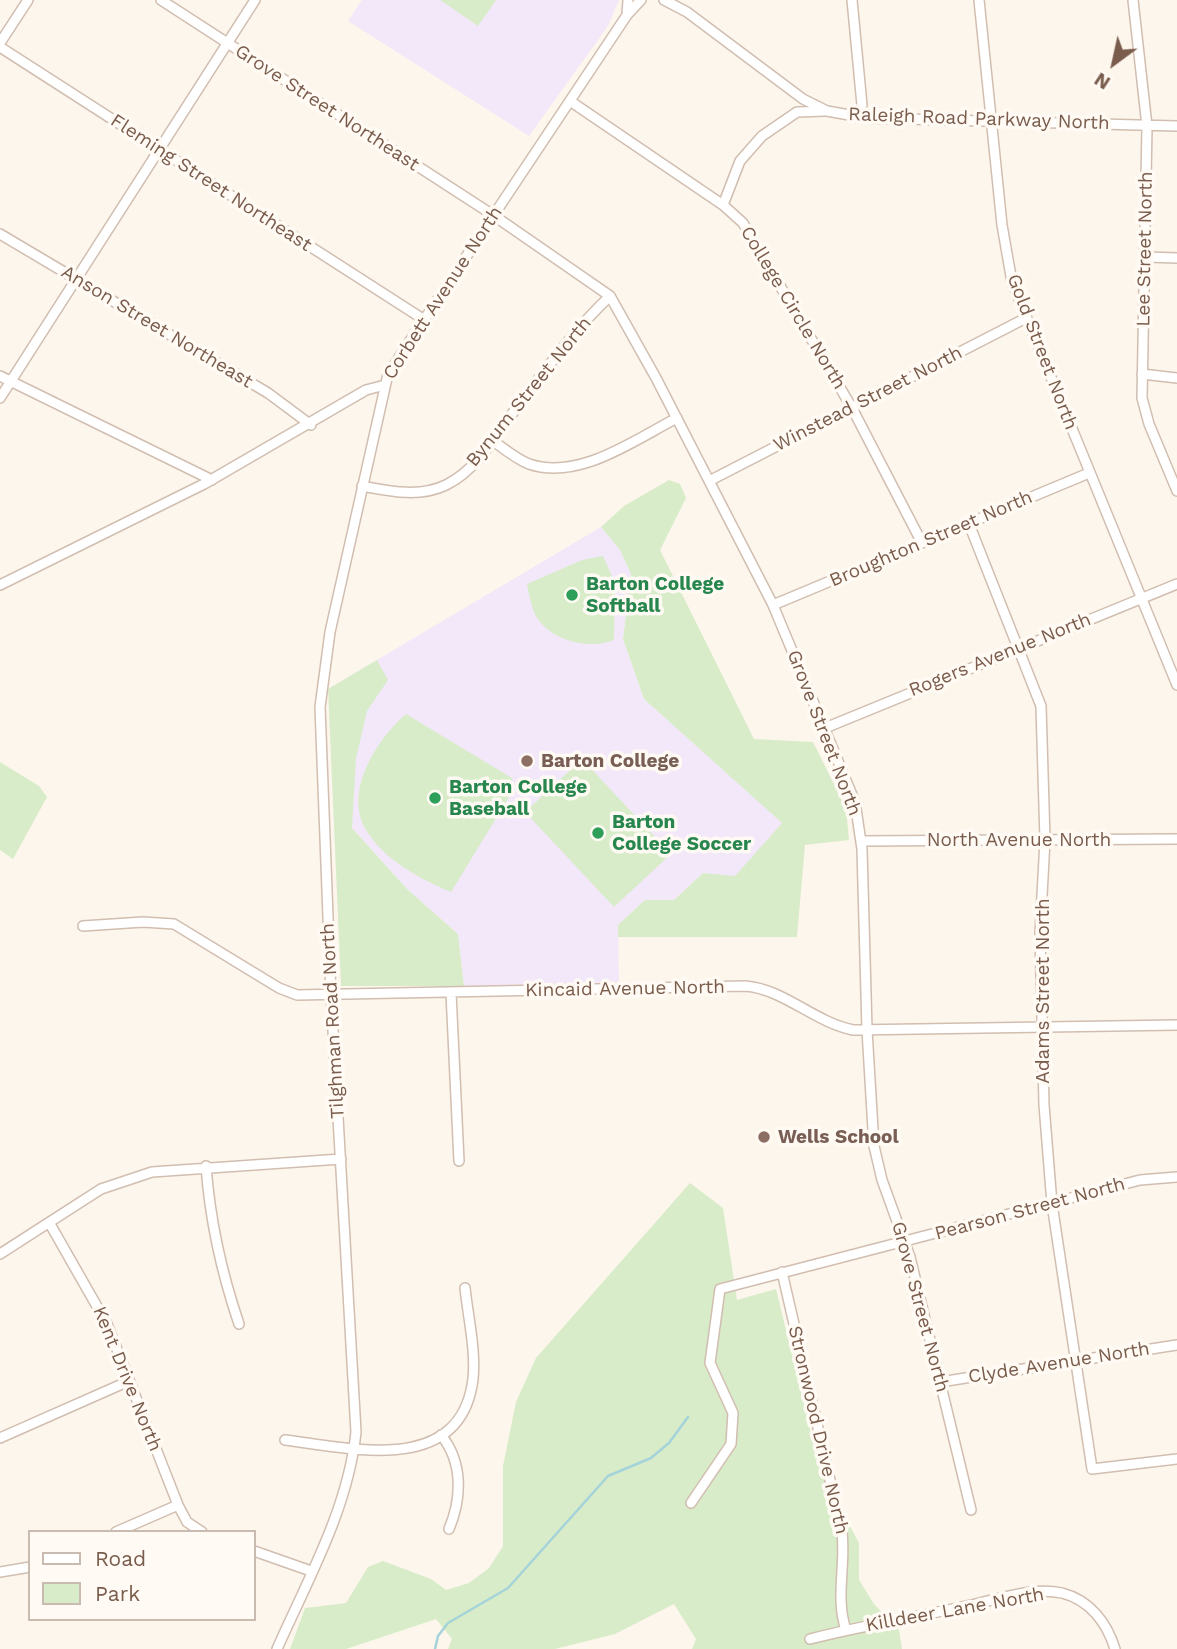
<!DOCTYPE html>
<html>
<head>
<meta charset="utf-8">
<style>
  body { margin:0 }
  #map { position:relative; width:1177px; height:1649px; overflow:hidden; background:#fdf6ec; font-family:"Work Sans",sans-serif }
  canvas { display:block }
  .legend { position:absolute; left:28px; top:1530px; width:228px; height:91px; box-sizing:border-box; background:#fffaf3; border:2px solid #cabbb1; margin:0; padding:9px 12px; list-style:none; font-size:21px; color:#7a5c4d }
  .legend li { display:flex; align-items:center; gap:14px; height:35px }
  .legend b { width:35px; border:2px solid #cabbb1 }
  .north { position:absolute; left:1079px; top:28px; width:70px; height:70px; -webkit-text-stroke:5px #fffaf3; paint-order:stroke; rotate:213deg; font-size:19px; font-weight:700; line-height:28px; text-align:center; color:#7a5c4d }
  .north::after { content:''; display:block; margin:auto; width:24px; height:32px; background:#7a5c4d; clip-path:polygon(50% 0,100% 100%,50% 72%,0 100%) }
</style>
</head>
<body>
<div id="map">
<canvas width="1177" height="1649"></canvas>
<ul class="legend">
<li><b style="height:9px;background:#fff"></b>Road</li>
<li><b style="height:19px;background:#d8ecc9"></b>Park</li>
</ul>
<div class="north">N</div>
</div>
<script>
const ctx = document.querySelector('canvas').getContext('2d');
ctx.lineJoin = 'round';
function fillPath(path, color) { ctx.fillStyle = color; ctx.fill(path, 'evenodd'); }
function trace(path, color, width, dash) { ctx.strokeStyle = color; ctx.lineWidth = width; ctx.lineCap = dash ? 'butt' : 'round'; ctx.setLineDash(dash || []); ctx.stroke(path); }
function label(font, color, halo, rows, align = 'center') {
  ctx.font = font + ' "Work Sans",sans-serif'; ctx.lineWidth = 7; ctx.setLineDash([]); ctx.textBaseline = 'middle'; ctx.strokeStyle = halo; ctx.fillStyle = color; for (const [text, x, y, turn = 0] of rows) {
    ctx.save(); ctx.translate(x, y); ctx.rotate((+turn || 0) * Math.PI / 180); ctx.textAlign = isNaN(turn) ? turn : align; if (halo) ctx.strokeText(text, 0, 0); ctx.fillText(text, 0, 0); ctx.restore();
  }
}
const education = new Path2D(`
  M 362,0 L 619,0 L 608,26 L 529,136 L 348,21 Z
  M 601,527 L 620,550 L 631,574 L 623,639 L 644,699 L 783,823 L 735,877 L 703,873 L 674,900 L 645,900 L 618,925 L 619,982 L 464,986 L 458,934 L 407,889 L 352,828 L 328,689 Z`);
const green = new Path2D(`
  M 440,0 L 496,0 L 478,26 Z
  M 669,480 L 680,484 L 686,498 L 660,550 L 754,739 L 813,742 L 846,808 L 849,840 L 805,845 L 797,937 L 618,937 L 618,925 L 645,900 L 674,900 L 703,873 L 735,876 L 782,823 L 644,699 L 623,639 L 631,574 L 620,550 L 601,527 L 624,506 Z
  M 603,556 L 615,583 L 614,640 C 590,650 550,641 536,616 C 531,607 529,594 527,584 L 582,560 Z
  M 377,660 L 388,680 L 367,711 L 356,759 L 352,828 L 407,889 L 458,934 L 464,986 L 341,986 L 328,689 Z
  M 406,714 L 512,778 L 514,789 L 451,892 C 420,879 382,859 365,828 C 344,790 378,738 406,714 Z
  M 582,759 L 671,854 L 614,907 L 525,812 Z
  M 0,762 L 39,786 L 47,797 L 13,859 L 0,850 Z
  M 690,1183 L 723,1208 L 737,1300 L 776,1289 L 820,1470 L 859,1543 L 859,1580 L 874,1604 L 899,1630 L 902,1649 L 692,1649 L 696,1639 L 674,1604 L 615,1634 L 555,1649 L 448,1649 L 452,1639 L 436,1619 L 346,1649 L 290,1649 L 305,1608 L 346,1603 L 368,1567 L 383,1561 L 431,1579 L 446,1590 L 469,1583 L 489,1568 L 503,1546 L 503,1466 L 516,1402 L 536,1358 Z`);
const stream = new Path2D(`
  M 435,1649 L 438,1636 L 448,1623 L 508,1588 L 608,1476 L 651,1458 L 669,1443 L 688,1417`);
const minor = new Path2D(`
  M 161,0 L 493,215 L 610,296 L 656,378 L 773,605 L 855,802 L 862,849 L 867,1030 L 874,1146 L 882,1180 L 910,1257 L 971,1510
  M 664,0 L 687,12 L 803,99 L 827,111 L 866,118 L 1177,126
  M 852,0 L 862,105
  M 979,0 L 1002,225 L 1012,282 L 1177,685
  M 1133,0 L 1147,126 L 1142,398 L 1149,424 L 1177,491
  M 627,15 L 628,0
  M 0,43 L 28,0
  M 0,47 L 423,319
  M 570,101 L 723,205 L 743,223 L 852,408 L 922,543
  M 723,205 L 740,161 L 762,136 L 797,112 L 825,111
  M 0,234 L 268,393 L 311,425
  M 1146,257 L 1177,258
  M 1142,374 L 1177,378
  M 0,376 L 212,480
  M 0,398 L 255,0
  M 492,440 C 503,448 516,459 529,464 C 579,481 634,440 677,418
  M 709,481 L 1026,318
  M 362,486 C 389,491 419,498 446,485 C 478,469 497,434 517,407 C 547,368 575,329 610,296
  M 969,524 L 1041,706 L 1045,840 L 1040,933 L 1044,1105 L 1052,1204 L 1092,1469 L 1177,1459
  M 0,585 L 204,484 L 366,390 L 385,385
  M 773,605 L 1089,473
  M 825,728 L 1177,584
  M 861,841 L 1177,839
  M 83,926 L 143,922 L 174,924 L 279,988 L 297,995 L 745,986 C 784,989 814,1022 853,1030 L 1177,1025
  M 451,993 L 459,1161
  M 206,1166 C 210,1221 221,1271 239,1324
  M 50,1224 L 107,1324 L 178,1505 L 187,1522 L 202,1532
  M 0,1254 L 101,1189 L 152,1172 L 341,1159
  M 782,1272 L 842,1532 C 846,1565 835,1598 846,1630
  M 940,1382 L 1177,1345
  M 441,1435 C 463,1462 462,1498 449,1529
  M 0,1438 L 129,1381
  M 285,1440 C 350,1448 461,1477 473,1379 C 476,1350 468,1317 465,1288
  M 691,1503 L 731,1444 L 733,1413 L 710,1363 L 720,1289 L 1140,1180 L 1177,1177
  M 116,1532 L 178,1505
  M 254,1551 L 311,1571
  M 0,1572 L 30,1567
  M 810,1639 C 860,1626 911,1618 962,1607 C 994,1601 1030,1586 1062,1593 C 1090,1600 1107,1623 1115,1649
  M 277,1649 C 308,1579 348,1509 356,1432 L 331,995 L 320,707 L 330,632 L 388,374 L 627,15 L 641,0`);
const markers = [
  [572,595,7,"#2e9e5b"],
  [527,761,7,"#8d6e63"],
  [435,798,7,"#2e9e5b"],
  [598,833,7,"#2e9e5b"],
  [764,1137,7,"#8d6e63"]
];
const streetNames = [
  ["Grove Street Northeast",327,108,33],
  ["Raleigh Road Parkway North",979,119,2],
  ["Fleming Street Northeast",211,183,33],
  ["Lee Street North",1145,249,-89],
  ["Corbett Avenue North",443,293,-57],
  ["College Circle North",793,308,59],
  ["Anson Street Northeast",157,327,31],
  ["Gold Street North",1042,352,69],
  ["Bynum Street North",529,392,-51],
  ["Winstead Street North",868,399,-27],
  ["Broughton Street North",931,539,-23],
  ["Rogers Avenue North",1000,655,-22],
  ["Grove Street North",824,733,69],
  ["North Avenue North",1019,840],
  ["Kincaid Avenue North",625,989,-1],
  ["Adams Street North",1043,991,-90],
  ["Tilghman Road North",333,1021,-93],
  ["Pearson Street North",1030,1209,-15],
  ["Grove Street North",920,1307,75],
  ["Clyde Avenue North",1059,1363,-9],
  ["Kent Drive North",127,1379,68],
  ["Stronwood Drive North",818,1430,77],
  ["Killdeer Lane North",955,1610,-10]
];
const leisureNames = [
  ["Barton College",586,584],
  ["Softball",586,606],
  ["Barton College",449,787],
  ["Baseball",449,809],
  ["Barton",612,822],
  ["College Soccer",612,844]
];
const educationNames = [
  ["Barton College",541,761],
  ["Wells School",778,1137]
];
fillPath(education, '#f3e8fa');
fillPath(green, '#d8ecc9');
trace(stream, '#a5d3da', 2.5);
trace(minor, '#d1beb0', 12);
trace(minor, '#fff', 9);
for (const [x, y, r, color] of markers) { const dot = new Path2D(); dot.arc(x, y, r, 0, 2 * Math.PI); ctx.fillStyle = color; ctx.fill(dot); trace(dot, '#fffaf3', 2.5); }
label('19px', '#7a5c4d', '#fffaf3', streetNames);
label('bold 19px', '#27864d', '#fffaf3', leisureNames, 'left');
label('bold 19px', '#785e54', '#fffaf3', educationNames, 'left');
</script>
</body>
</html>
